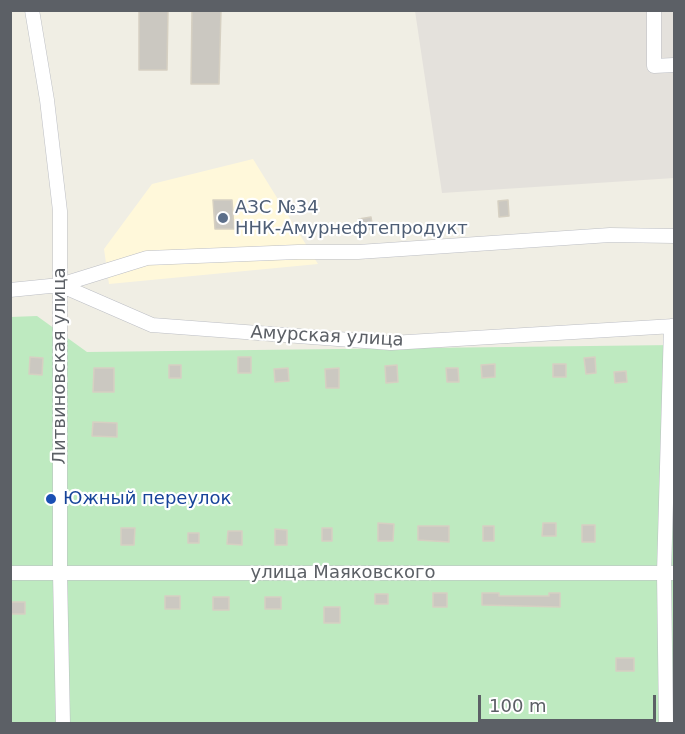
<!DOCTYPE html>
<html>
<head>
<meta charset="utf-8">
<style>
  body { margin:0 }
  #map { position:relative; width:685px; height:734px; overflow:hidden; background:#f0eee4; font-family:"DejaVu Sans",sans-serif }
  canvas { display:block }
  .frame { position:absolute; inset:0; border:12px solid #5c6066; pointer-events:none }
  .scale { position:absolute; left:478px; top:695px; width:178px; height:27px; box-sizing:border-box; border:3px solid #5c6066; border-top:0; padding-left:8px; font-size:18px; line-height:21px; white-space:nowrap; color:#5c6066; -webkit-text-stroke:4px #fff; paint-order:stroke }
</style>
</head>
<body>
<div id="map">
<canvas width="685" height="734"></canvas>
<div class="frame"></div>
<div class="scale">100 m</div>
</div>
<script>
const ctx = document.querySelector('canvas').getContext('2d');
ctx.lineJoin = 'round';
function fillPath(path, color) { ctx.fillStyle = color; ctx.fill(path, 'evenodd'); }
function trace(path, color, width, dash) { ctx.strokeStyle = color; ctx.lineWidth = width; ctx.lineCap = dash ? 'butt' : 'round'; ctx.setLineDash(dash || []); ctx.stroke(path); }
function label(font, color, halo, rows, align = 'center') {
  ctx.font = font + ' "DejaVu Sans",sans-serif'; ctx.lineWidth = 4.5; ctx.setLineDash([]); ctx.textBaseline = 'middle'; ctx.strokeStyle = halo; ctx.fillStyle = color; for (const [text, x, y, turn = 0] of rows) {
    ctx.save(); ctx.translate(x, y); ctx.rotate((+turn || 0) * Math.PI / 180); ctx.textAlign = isNaN(turn) ? turn : align; if (halo) ctx.strokeText(text, 0, 0); ctx.fillText(text, 0, 0); ctx.restore();
  }
}
const commercial = new Path2D(`
  M 253,159 L 318,264 L 109,284 L 104,249 L 152,184 Z`);
const industrial = new Path2D(`
  M 415,11 L 674,11 L 674,178 L 442,193 Z`);
const green = new Path2D(`
  M 37,316 L 87,352 L 674,345 L 674,723 L 11,723 L 10,317 Z`);
const building = new Path2D(`
  M 139,10 L 168,10 L 167,70 L 139,70 Z
  M 192,10 L 221,10 L 219,84 L 191,84 Z
  M 213,200 L 232,200 L 234,229 L 215,229 Z
  M 508,200 L 509,216 L 499,217 L 498,201 Z
  M 371,217 L 373,229 L 361,231 L 359,219 Z
  M 30,357 L 43,358 L 42,375 L 29,374 Z
  M 238,357 L 251,357 L 251,373 L 238,373 Z
  M 595,357 L 596,373 L 586,374 L 584,358 Z
  M 495,364 L 495,377 L 482,378 L 481,365 Z
  M 553,364 L 566,364 L 566,377 L 553,377 Z
  M 169,365 L 181,365 L 181,378 L 169,378 Z
  M 397,365 L 398,382 L 386,383 L 385,366 Z
  M 94,368 L 114,368 L 114,392 L 93,392 Z
  M 288,368 L 289,381 L 275,382 L 274,369 Z
  M 339,368 L 339,388 L 326,388 L 325,369 Z
  M 446,368 L 458,368 L 459,382 L 447,382 Z
  M 626,371 L 627,382 L 615,383 L 614,372 Z
  M 93,422 L 117,423 L 117,437 L 92,436 Z
  M 378,523 L 394,524 L 393,541 L 378,541 Z
  M 543,523 L 556,523 L 556,536 L 542,536 Z
  M 582,525 L 595,525 L 595,542 L 582,542 Z
  M 418,526 L 449,526 L 449,542 L 418,540 Z
  M 483,526 L 494,526 L 494,541 L 483,541 Z
  M 121,528 L 135,528 L 134,545 L 121,545 Z
  M 322,528 L 332,528 L 332,541 L 322,541 Z
  M 275,529 L 287,530 L 287,545 L 275,545 Z
  M 228,531 L 242,531 L 242,545 L 227,544 Z
  M 188,533 L 199,533 L 199,543 L 188,543 Z
  M 433,593 L 447,593 L 447,607 L 433,607 Z
  M 482,593 L 499,593 L 499,596 L 549,596 L 549,593 L 560,593 L 560,607 L 482,605 Z
  M 375,594 L 388,594 L 388,604 L 375,604 Z
  M 165,596 L 180,596 L 180,609 L 165,609 Z
  M 213,597 L 229,597 L 229,610 L 213,610 Z
  M 265,597 L 281,597 L 281,609 L 265,609 Z
  M 10,602 L 25,602 L 25,614 L 10,614 Z
  M 324,607 L 340,607 L 340,623 L 324,623 Z
  M 616,658 L 634,658 L 634,671 L 616,671 Z`);
const street = new Path2D(`
  M 32,10 L 47,100 L 60,211 L 60,573 L 63,724
  M 654,10 L 654,66 L 674,65
  M 60,285 L 152,325 L 391,343 L 674,326
  M 10,290 L 60,285 L 147,258 L 298,252 L 358,252 L 610,235 L 674,236
  M 10,573 L 674,573
  M 666,724 L 664,573 L 671,326`);
const markers = [
  [223,218,6,"#5c6f8a"],
  [51,499,6,"#1a4fb4"]
];
const serviceNames = [
  ["АЗС №34",235,208],
  ["ННК-Амурнефтепродукт",235,229]
];
const streetNames = [
  ["Амурская улица",327,337,3],
  ["Литвиновская улица",60,366,-90],
  ["улица Маяковского",343,573]
];
const transitNames = [
  ["Южный переулок",63,499]
];
fillPath(commercial, '#fff8da');
fillPath(industrial, '#e4e1dc');
fillPath(green, '#beeac0');
fillPath(building, '#cbc8c1');
trace(building, '#d6d0c2', 1.5);
trace(street, '#bcbec4', 15);
trace(street, '#fff', 14);
for (const [x, y, r, color] of markers) { const dot = new Path2D(); dot.arc(x, y, r, 0, 2 * Math.PI); ctx.fillStyle = color; ctx.fill(dot); trace(dot, '#fff', 2); }
label('18px', '#4e5e75', '#fff', serviceNames, 'left');
label('18px', '#5c6066', '#fff', streetNames);
label('18px', '#164399', '#fff', transitNames, 'left');
</script>
</body>
</html>
